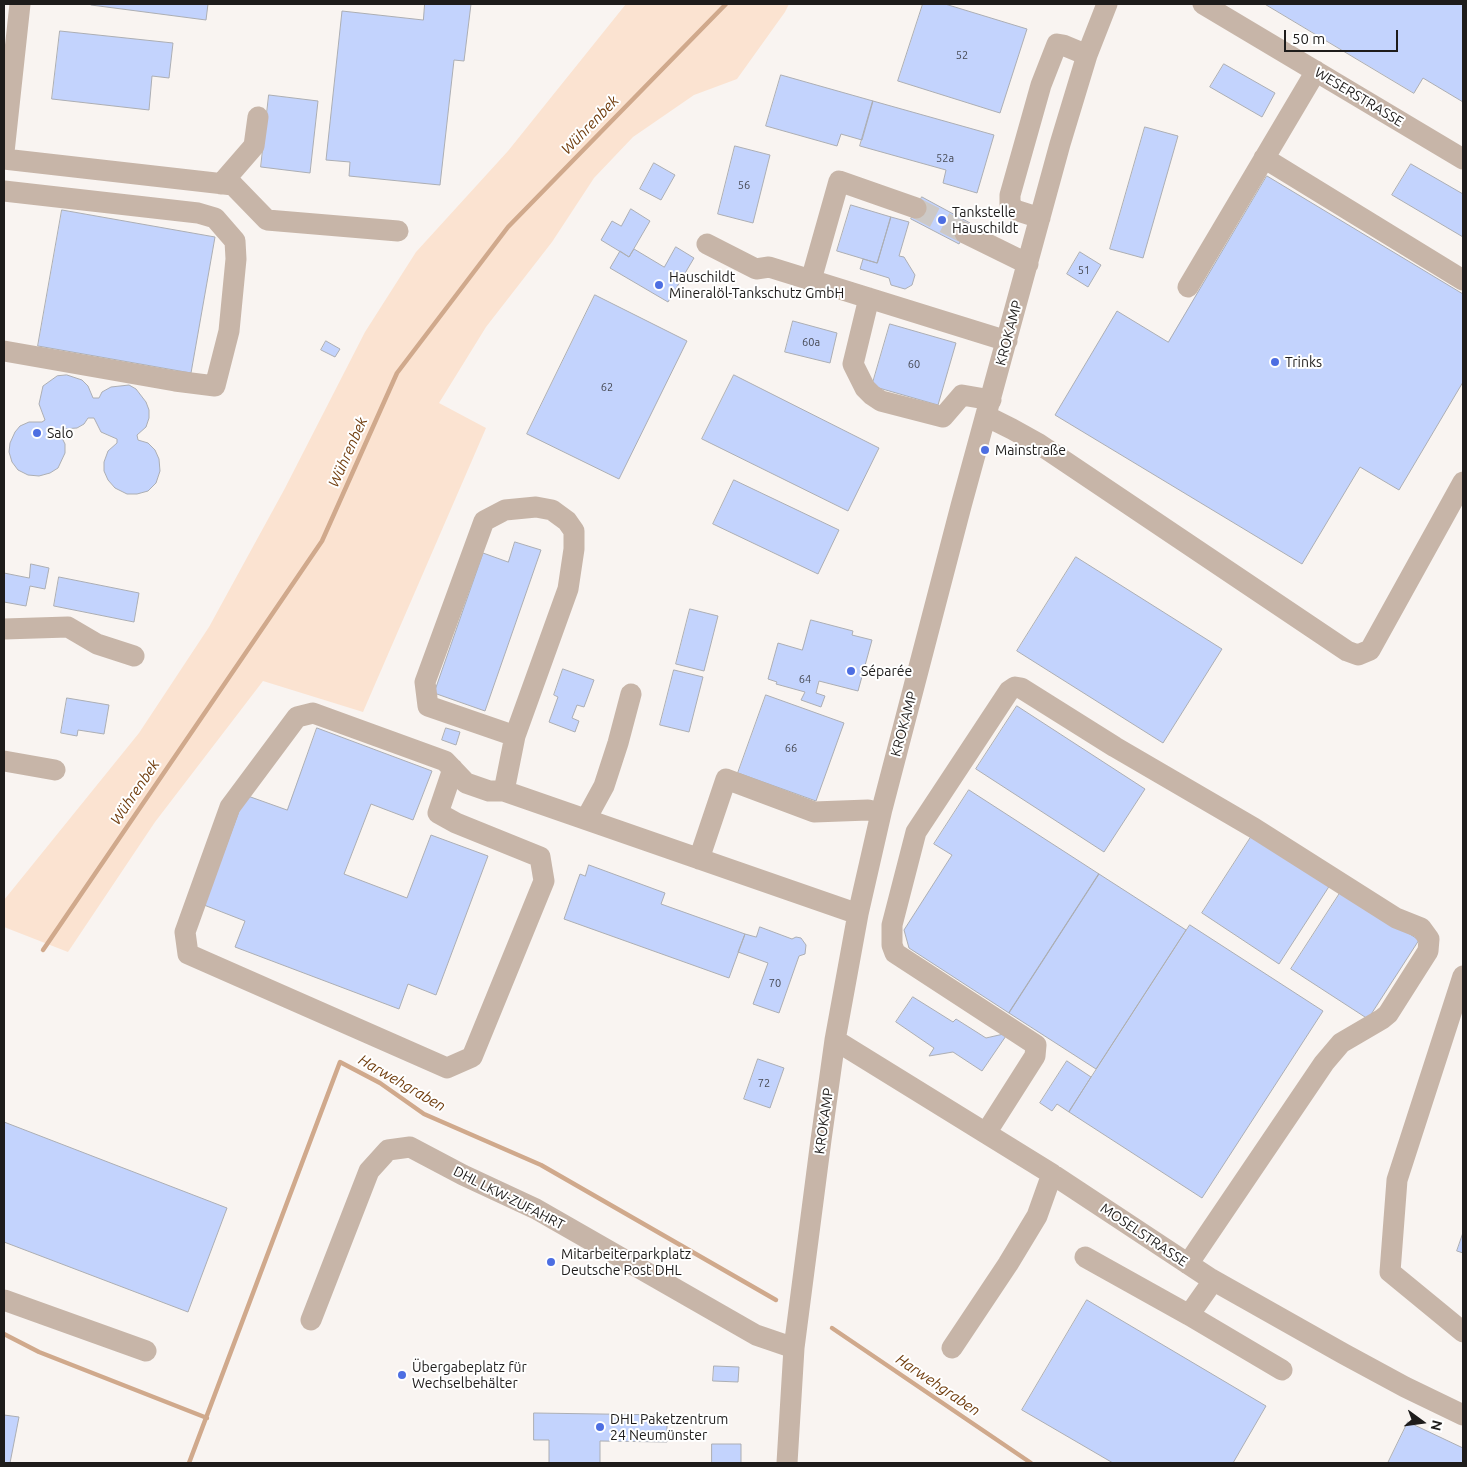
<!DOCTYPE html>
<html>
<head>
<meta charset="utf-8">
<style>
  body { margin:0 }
  #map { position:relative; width:1467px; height:1467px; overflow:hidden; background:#f9f4f1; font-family:Ubuntu,sans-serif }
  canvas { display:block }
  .frame { position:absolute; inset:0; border:5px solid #1e1c1b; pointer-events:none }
  .north { position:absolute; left:1397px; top:1397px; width:50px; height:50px; -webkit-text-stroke:4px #fff; paint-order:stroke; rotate:104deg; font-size:14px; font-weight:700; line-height:20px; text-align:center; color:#1e1c1b }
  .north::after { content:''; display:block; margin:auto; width:18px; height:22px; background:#1e1c1b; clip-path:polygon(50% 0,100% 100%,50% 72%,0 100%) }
  .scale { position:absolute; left:1284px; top:30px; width:114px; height:22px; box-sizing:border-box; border:2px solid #1e1c1b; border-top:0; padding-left:6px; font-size:15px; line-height:18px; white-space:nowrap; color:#1e1c1b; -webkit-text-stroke:4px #fff; paint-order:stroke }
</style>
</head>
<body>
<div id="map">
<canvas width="1467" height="1467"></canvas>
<div class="frame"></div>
<div class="north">N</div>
<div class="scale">50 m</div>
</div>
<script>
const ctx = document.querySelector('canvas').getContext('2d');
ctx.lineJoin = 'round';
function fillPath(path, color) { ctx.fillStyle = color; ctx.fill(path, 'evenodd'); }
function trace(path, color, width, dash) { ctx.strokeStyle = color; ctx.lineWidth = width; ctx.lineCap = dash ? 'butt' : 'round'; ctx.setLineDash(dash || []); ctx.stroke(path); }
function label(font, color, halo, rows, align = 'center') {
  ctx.font = font + ' Ubuntu,sans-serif'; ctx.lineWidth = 4; ctx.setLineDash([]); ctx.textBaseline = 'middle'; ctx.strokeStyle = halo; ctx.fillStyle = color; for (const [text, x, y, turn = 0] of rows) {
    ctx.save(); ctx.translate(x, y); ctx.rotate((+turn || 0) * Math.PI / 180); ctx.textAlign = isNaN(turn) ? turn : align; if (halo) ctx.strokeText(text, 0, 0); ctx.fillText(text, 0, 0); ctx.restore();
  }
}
const green = new Path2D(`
  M 626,4 L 789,4 L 785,12 L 737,79 L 694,95 L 633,137 L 594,178 L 552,242 L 486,327 L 439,403 L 486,428 L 363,712 L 263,681 L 155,822 L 68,952 L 4,927 L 4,900 L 139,733 L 209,627 L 284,490 L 365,332 L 416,252 L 508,151 Z`);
const stream = new Path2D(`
  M 43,950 L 322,541 L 397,373 L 508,227 L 726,4
  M 832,1328 L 1031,1463
  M 4,1334 L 39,1352 L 207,1418
  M 189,1463 L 340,1062 L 380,1083 L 424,1114 L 541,1165 L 776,1300`);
const building = new Path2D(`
  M 91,4 L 208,4 L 206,20 L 91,5 Z
  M 425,4 L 471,4 L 464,61 L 454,60 L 440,185 L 349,176 L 350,162 L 326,160 L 342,11 L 423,20 Z
  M 923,4 L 945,4 L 1027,29 L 1000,113 L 898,81 Z
  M 1265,4 L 1463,4 L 1463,102 L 1423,78 L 1414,93 Z
  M 60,31 L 173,43 L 169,78 L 152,76 L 149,110 L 52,99 Z
  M 1224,64 L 1275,93 L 1262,117 L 1210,87 Z
  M 781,75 L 873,101 L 862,140 L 841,134 L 837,146 L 766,126 Z
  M 269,95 L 318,101 L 310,173 L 261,167 Z
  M 873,101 L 994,135 L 977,193 L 943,183 L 946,170 L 860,146 Z
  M 1145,127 L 1178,136 L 1143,258 L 1110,249 Z
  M 735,146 L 770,155 L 753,223 L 718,214 Z
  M 654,163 L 675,175 L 661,200 L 640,189 Z
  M 1411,164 L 1463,194 L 1463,237 L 1392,195 Z
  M 1267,176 L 1463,294 L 1463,382 L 1399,490 L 1360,467 L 1302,564 L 1055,415 L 1117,311 L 1168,342 Z
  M 922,197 L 970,223 L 959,244 L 911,219 Z
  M 851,205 L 891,217 L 877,263 L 837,251 Z
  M 631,209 L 650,221 L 629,257 L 601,240 L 612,221 L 621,226 Z
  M 62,210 L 215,237 L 191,373 L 38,346 Z
  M 891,217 L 909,222 L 899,256 L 904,257 L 915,275 L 912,285 L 905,289 L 891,285 L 889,278 L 860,269 L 863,259 L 877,263 Z
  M 676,247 L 694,258 L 668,302 L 610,268 L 620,251 L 629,257 L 634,249 L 664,267 Z
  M 1080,252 L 1101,265 L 1088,287 L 1067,274 Z
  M 595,295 L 687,341 L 619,479 L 527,434 Z
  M 793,321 L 837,333 L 830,363 L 785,352 Z
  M 890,324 L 956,343 L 938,405 L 872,386 Z
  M 326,341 L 340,349 L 335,357 L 321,350 Z
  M 67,375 L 82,380 L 88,386 L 93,398 L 99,398 L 102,392 L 111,387 L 129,385 L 136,389 L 146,402 L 149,410 L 149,418 L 146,427 L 137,435 L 138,440 L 148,443 L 155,450 L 159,459 L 160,471 L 156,483 L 148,491 L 137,494 L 127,494 L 115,488 L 108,480 L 104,471 L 104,462 L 108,451 L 117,443 L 117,439 L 101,432 L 94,418 L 88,418 L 84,424 L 77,428 L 61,429 L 59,432 L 65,444 L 65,453 L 58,468 L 50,473 L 39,476 L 28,475 L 18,470 L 12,462 L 9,452 L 10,443 L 15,432 L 20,426 L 29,422 L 42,422 L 45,420 L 39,404 L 43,386 L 57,376 Z
  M 734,375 L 879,448 L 848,511 L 702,439 Z
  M 734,480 L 839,530 L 818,574 L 713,524 Z
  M 515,542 L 541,550 L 485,711 L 434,693 L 483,553 L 508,562 Z
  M 1076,557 L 1222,649 L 1163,743 L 1017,651 Z
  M 31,564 L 49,568 L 45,589 L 30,586 L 26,606 L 4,602 L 4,573 L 29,578 Z
  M 59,577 L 139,593 L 134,622 L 54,606 Z
  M 690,609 L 718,616 L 704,671 L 676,664 Z
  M 811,620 L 853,631 L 852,635 L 872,640 L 858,691 L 819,681 L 816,693 L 825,696 L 821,707 L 801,700 L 805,692 L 776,684 L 777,682 L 768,679 L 778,643 L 802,650 Z
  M 563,669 L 594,680 L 584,707 L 577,705 L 572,718 L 579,721 L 575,732 L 549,722 L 558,697 L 554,695 Z
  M 674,670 L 703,677 L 689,732 L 660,725 Z
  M 766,695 L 844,723 L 816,801 L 738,773 Z
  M 67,698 L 109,705 L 104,734 L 78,730 L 77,736 L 61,733 Z
  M 1017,706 L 1145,789 L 1104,852 L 976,769 Z
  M 317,728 L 432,771 L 413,820 L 371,804 L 344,874 L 407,898 L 431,835 L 488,856 L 436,995 L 408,984 L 399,1009 L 235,947 L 245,921 L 204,905 L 245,795 L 287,810 Z
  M 446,728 L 460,732 L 456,745 L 442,740 Z
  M 969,790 L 1099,874 L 1009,1013 L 909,948 L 904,930 L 952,855 L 934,844 Z
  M 1253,834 L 1330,885 L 1279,964 L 1202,913 Z
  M 589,865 L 665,893 L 661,904 L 745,934 L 729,978 L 564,919 L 580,874 L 585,876 Z
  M 1099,874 L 1186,930 L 1096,1069 L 1009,1013 Z
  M 1342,890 L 1419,940 L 1368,1019 L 1291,969 Z
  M 1190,925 L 1323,1011 L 1202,1198 L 1069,1112 Z
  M 760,927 L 792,939 L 796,937 L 801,938 L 806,945 L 805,954 L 799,956 L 779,1013 L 753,1004 L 768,963 L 738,952 L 745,934 L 756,937 Z
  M 913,997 L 953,1022 L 956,1019 L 986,1038 L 1008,1033 L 982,1071 L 953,1052 L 929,1056 L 934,1048 L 896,1022 Z
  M 758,1059 L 784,1068 L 770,1108 L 744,1099 Z
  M 1067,1061 L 1091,1077 L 1069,1112 L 1057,1104 L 1052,1111 L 1040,1103 Z
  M 4,1122 L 227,1208 L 188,1312 L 4,1242 Z
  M 1463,1233 L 1463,1253 L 1457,1251 Z
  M 1087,1300 L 1266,1406 L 1233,1463 L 1113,1463 L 1022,1410 Z
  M 714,1366 L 739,1367 L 738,1382 L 713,1381 Z
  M 534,1413 L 667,1415 L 667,1442 L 600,1441 L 600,1463 L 549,1463 L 549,1440 L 534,1440 Z
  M 4,1415 L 19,1417 L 10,1463 L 4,1463 Z
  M 1408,1422 L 1463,1448 L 1463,1463 L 1388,1463 Z
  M 712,1444 L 741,1444 L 741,1463 L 712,1463 Z`);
const minorTunnel = new Path2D(`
  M 916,208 L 965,233`);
const minor = new Path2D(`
  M 1203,4 L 1463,159
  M 4,152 L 20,4
  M 1264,158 L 1463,280
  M 4,159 L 233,185 L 267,220 L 398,231
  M 221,184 L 254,146 L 258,117
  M 4,191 L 198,213 L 215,218 L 235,241 L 236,259 L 229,331 L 215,386 L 175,381 L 4,351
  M 1040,218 L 1015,210 L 1010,204 L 1010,195 L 1041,85 L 1057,44 L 1063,45 L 1087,55
  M 965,233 L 1028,264
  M 707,244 L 756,269 L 769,267 L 1007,341
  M 811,280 L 839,181 L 916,208
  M 1188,287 L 1316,71
  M 869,298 L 853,364 L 865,388 L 872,395 L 881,401 L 943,417 L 962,395 L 991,400
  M 986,416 L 1012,429 L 1039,444 L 1347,651 L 1358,655 L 1370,650 L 1463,482
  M 4,629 L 68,627 L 97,644 L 134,656
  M 4,761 L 55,770
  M 453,769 L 438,813 L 456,823 L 540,857 L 544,881 L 472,1057 L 447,1068 L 188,954 L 185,932 L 230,807 L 297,717 L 313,713 L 445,761 L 466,783 L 489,791 L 504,791 L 858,914
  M 504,791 L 515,736 L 568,589 L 574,549 L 574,531 L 567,521 L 552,510 L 536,507 L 505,510 L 484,521 L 425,682 L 428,706 L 515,736
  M 586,819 L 604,786 L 618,743 L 631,694
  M 699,859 L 726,779 L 814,812 L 868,810 L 881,813
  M 1463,976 L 1397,1180 L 1390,1272 L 1463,1332
  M 835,1040 L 1052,1174 L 1211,1279 L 1344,1354 L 1405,1387 L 1463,1415
  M 986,1133 L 1035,1056 L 1036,1045 L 895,953 L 892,945 L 892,925 L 916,832 L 1009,691 L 1015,687 L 1021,688 L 1115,747 L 1254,828 L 1396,918 L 1421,928 L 1429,939 L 1428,951 L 1388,1014 L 1382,1019 L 1341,1043 L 1324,1063 L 1188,1264
  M 1085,1257 L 1189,1315 L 1208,1288 L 1211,1279
  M 4,1300 L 146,1351
  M 1189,1315 L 1282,1370
  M 311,1320 L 369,1171 L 388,1150 L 410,1147 L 463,1175 L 536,1209 L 756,1335 L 794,1348
  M 952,1348 L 1008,1264 L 1037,1216 L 1052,1174
  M 787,1463 L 794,1348 L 821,1140 L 835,1040 L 858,914 L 882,809 L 961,506 L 1060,144 L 1087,55 L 1107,4`);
const markers = [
  [942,220,5,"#4d6ee2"],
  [659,285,5,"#4d6ee2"],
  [1275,362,5,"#4d6ee2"],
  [37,433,5,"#4d6ee2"],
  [985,450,5,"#4d6ee2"],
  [851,671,5,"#4d6ee2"],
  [551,1262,5,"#4d6ee2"],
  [402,1375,5,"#4d6ee2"],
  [600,1427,5,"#4d6ee2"]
];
const numberNames = [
  ["52",962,55],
  ["52a",945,158],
  ["56",744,185],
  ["51",1084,270],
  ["60a",811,342],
  ["60",914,364],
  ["62",607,387],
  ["64",805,679],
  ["66",791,748],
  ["70",775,983],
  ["72",764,1083]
];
const streetNames = [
  ["WESERSTRASSE",1359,97,31],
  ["KROKAMP",1009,333,-75],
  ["KROKAMP",904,724,-75],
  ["KROKAMP",824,1121,-82],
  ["DHL LKW-ZUFAHRT",509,1198,27],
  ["MOSELSTRASSE",1144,1235,34]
];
const poiNames = [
  ["Tankstelle",952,212],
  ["Hauschildt",952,228],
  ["Hauschildt",669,277],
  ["Mineralöl-Tankschutz GmbH",669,293],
  ["Trinks",1285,362],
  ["Salo",47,433],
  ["Mainstraße",995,450],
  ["Séparée",861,671],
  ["Mitarbeiterparkplatz",561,1254],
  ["Deutsche Post DHL",561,1270],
  ["Übergabeplatz für",412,1367],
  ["Wechselbehälter",412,1383],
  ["DHL Paketzentrum",610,1419],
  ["24 Neumünster",610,1435]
];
const waterNames = [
  ["Wührenbek",590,125,-46],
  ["Wührenbek",348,452,-66],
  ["Wührenbek",135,792,-56],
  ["Harwehgraben",402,1083,30],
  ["Harwehgraben",938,1385,34]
];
fillPath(green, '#fbe3d1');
trace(stream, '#d0a98c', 4.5);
fillPath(building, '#c3d3fd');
trace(building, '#acaeb3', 1);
trace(minorTunnel, '#cdc9c6', 21, [21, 11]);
trace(minor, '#c7b5a8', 21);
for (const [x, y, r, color] of markers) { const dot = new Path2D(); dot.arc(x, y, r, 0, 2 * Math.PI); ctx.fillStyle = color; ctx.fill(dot); trace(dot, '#fff', 2); }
label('11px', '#474a54', null, numberNames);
label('14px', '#1e1c1b', '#fff', streetNames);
label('14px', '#1e1c1b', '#fff', poiNames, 'left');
label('italic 15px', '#713e0f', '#fff', waterNames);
</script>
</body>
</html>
